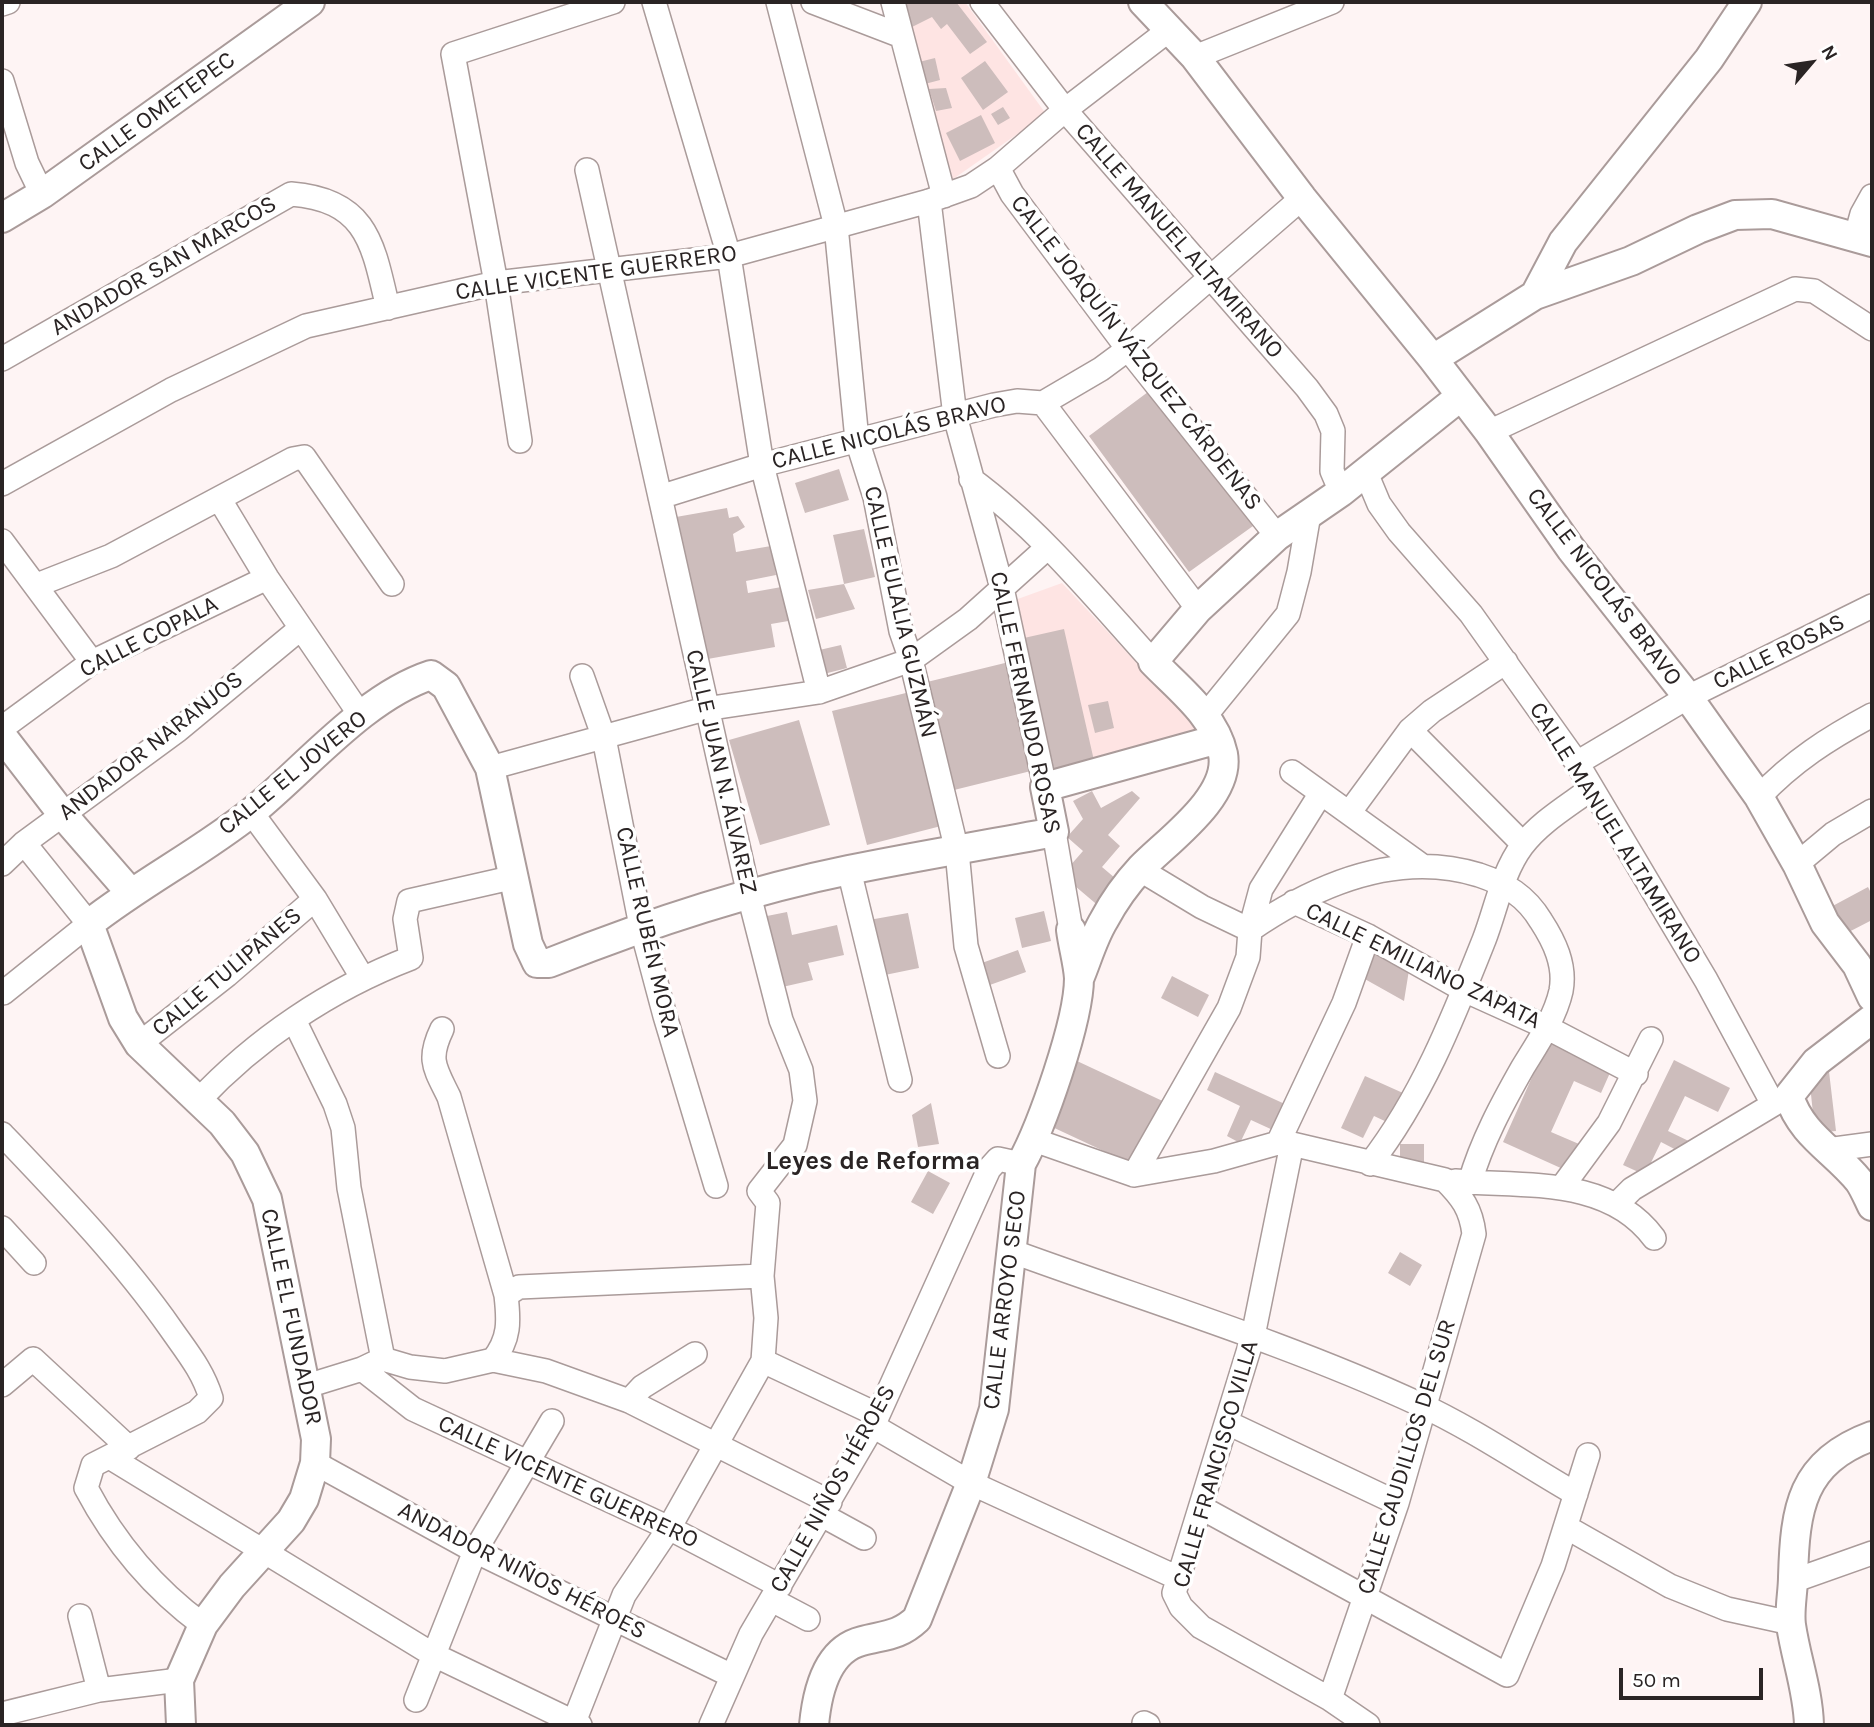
<!DOCTYPE html>
<html>
<head>
<meta charset="utf-8">
<style>
  body { margin:0 }
  #map { position:relative; width:1874px; height:1727px; overflow:hidden; background:#fef4f4; font-family:Karla,sans-serif }
  canvas { display:block }
  .frame { position:absolute; inset:0; border:4px solid #2a2424; pointer-events:none }
  .north { position:absolute; left:1776px; top:28px; width:70px; height:70px; -webkit-text-stroke:5px #fff; paint-order:stroke; rotate:61deg; font-size:19px; font-weight:700; line-height:28px; text-align:center; color:#2a2424 }
  .north::after { content:''; display:block; margin:auto; width:24px; height:32px; background:#2a2424; clip-path:polygon(50% 0,100% 100%,50% 72%,0 100%) }
  .scale { position:absolute; left:1619px; top:1668px; width:144px; height:32px; box-sizing:border-box; border:4px solid #2a2424; border-top:0; padding-left:9px; font-size:21px; line-height:24px; white-space:nowrap; color:#2a2424; -webkit-text-stroke:5px #fff; paint-order:stroke }
</style>
</head>
<body>
<div id="map">
<canvas width="1874" height="1727"></canvas>
<div class="frame"></div>
<div class="north">N</div>
<div class="scale">50 m</div>
</div>
<script>
const ctx = document.querySelector('canvas').getContext('2d');
ctx.lineJoin = 'round';
function fillPath(path, color) { ctx.fillStyle = color; ctx.fill(path, 'evenodd'); }
function trace(path, color, width, dash) { ctx.strokeStyle = color; ctx.lineWidth = width; ctx.lineCap = dash ? 'butt' : 'round'; ctx.setLineDash(dash || []); ctx.stroke(path); }
function label(font, color, halo, rows, align = 'center') {
  ctx.font = font + ' Karla,sans-serif'; ctx.lineWidth = 7; ctx.setLineDash([]); ctx.textBaseline = 'middle'; ctx.strokeStyle = halo; ctx.fillStyle = color; for (const [text, x, y, turn = 0] of rows) {
    ctx.save(); ctx.translate(x, y); ctx.rotate((+turn || 0) * Math.PI / 180); ctx.textAlign = isNaN(turn) ? turn : align; if (halo) ctx.strokeText(text, 0, 0); ctx.fillText(text, 0, 0); ctx.restore();
  }
}
const built = new Path2D(`
  M 901,2 L 965,2 L 1046,114 L 946,184 Z
  M 1062,583 L 1108,632 L 1199,731 L 1095,765 L 1024,638 L 1015,600 Z`);
const building = new Path2D(`
  M 904,2 L 956,2 L 987,42 L 970,54 L 947,24 L 941,29 L 932,17 L 910,28 Z
  M 935,58 L 940,80 L 921,85 L 915,63 Z
  M 985,61 L 1008,92 L 983,110 L 961,78 Z
  M 946,88 L 952,108 L 936,111 L 929,89 Z
  M 1003,107 L 1010,118 L 998,125 L 991,114 Z
  M 981,115 L 995,143 L 960,161 L 946,133 Z
  M 1152,389 L 1253,526 L 1189,572 L 1089,436 Z
  M 839,469 L 849,500 L 805,513 L 795,483 Z
  M 727,508 L 729,518 L 738,516 L 745,527 L 733,534 L 736,552 L 771,546 L 776,575 L 746,581 L 748,593 L 787,586 L 794,620 L 771,624 L 775,647 L 702,660 L 676,517 Z
  M 864,529 L 875,577 L 844,584 L 833,535 Z
  M 844,584 L 855,609 L 816,619 L 808,590 Z
  M 1064,629 L 1095,765 L 1055,774 L 1024,638 Z
  M 841,645 L 847,668 L 820,675 L 815,651 Z
  M 1009,662 L 1035,770 L 954,790 L 927,682 Z
  M 910,692 L 945,825 L 867,845 L 832,711 Z
  M 1108,701 L 1114,728 L 1095,733 L 1088,705 Z
  M 799,720 L 830,825 L 760,845 L 729,740 Z
  M 1092,791 L 1101,808 L 1132,791 L 1140,798 L 1108,835 L 1120,846 L 1102,867 L 1122,884 L 1101,908 L 1062,875 L 1083,851 L 1067,837 L 1083,819 L 1073,801 Z
  M 1868,887 L 1872,895 L 1872,920 L 1841,936 L 1827,909 Z
  M 1044,911 L 1051,941 L 1022,948 L 1015,918 Z
  M 787,912 L 792,935 L 837,925 L 844,955 L 808,963 L 813,980 L 778,988 L 762,917 Z
  M 908,913 L 919,968 L 880,976 L 869,920 Z
  M 1370,948 L 1409,970 L 1404,1001 L 1363,978 Z
  M 1018,950 L 1026,972 L 987,986 L 979,964 Z
  M 1172,976 L 1209,995 L 1198,1017 L 1161,998 Z
  M 1550,1037 L 1613,1066 L 1601,1093 L 1574,1081 L 1551,1132 L 1586,1147 L 1574,1174 L 1503,1142 Z
  M 1674,1060 L 1730,1088 L 1718,1112 L 1685,1096 L 1668,1131 L 1697,1145 L 1684,1154 L 1661,1142 L 1645,1175 L 1623,1165 Z
  M 1077,1061 L 1169,1104 L 1140,1168 L 1048,1125 Z
  M 1828,1063 L 1836,1131 L 1815,1133 L 1809,1075 Z
  M 1215,1072 L 1287,1105 L 1275,1131 L 1251,1120 L 1240,1143 L 1227,1136 L 1240,1106 L 1207,1090 Z
  M 1365,1076 L 1403,1093 L 1389,1123 L 1374,1116 L 1363,1138 L 1341,1128 Z
  M 931,1103 L 939,1144 L 918,1147 L 912,1115 Z
  M 1400,1144 L 1424,1144 L 1424,1166 L 1400,1166 Z
  M 928,1171 L 950,1183 L 933,1214 L 911,1202 Z
  M 1400,1252 L 1422,1265 L 1410,1286 L 1388,1273 Z`);
const minor = new Path2D(`
  M 654,2 L 729,256 L 762,465 L 819,692
  M 778,2 L 836,226 L 857,440 L 875,497 L 901,631 L 911,660 L 957,851 L 966,946 L 998,1056
  M 813,2 L 899,35
  M 893,2 L 944,196
  M 982,2 L 1065,110 L 1307,388 L 1326,414 L 1333,431 L 1332,471 L 1341,492
  M 2,4 L 8,2
  M 1195,57 L 1332,2
  M 2,81 L 27,163 L 42,194
  M 998,168 L 1012,194 L 1128,349 L 1277,536
  M 929,201 L 955,416 L 1002,588 L 1045,787
  M 1856,236 L 1862,214 L 1872,196
  M 2,359 L 291,194 C 368,200 373,245 388,308
  M 1043,403 L 1198,609
  M 1489,432 L 1795,289 L 1814,291 L 1872,329
  M 520,441 L 496,283 L 453,54 L 613,2
  M 1366,473 L 1379,504 L 1399,532 L 1471,614 L 1577,763 L 1706,980 L 1773,1104
  M 971,479 C 1040,530 1095,598 1153,662
  M 2,484 L 171,390 L 306,326 L 496,283 L 729,256 L 929,201 L 971,186 L 998,168 L 1065,110 L 1169,30
  M 660,497 L 762,465 L 994,405 L 1017,401 L 1043,403 L 1101,369 L 1128,349 L 1302,198
  M 220,500 L 267,578 L 361,716
  M 2,541 L 92,662
  M 37,585 L 111,556 L 293,459 L 304,457 L 392,584
  M 582,676 L 604,738 L 641,926 L 665,1016 L 716,1186
  M 1205,716 L 1288,614 L 1299,572 L 1309,514
  M 2,728 L 92,662 L 267,578
  M 1410,730 L 1523,844
  M 1577,763 L 1688,697 L 1872,606
  M 490,768 L 705,709 L 819,692 L 911,660 L 968,619 L 1048,547
  M 1292,772 L 1421,865
  M 1759,797 C 1793,761 1829,738 1872,715
  M 251,812 L 315,899 L 362,977
  M 1349,813 L 1410,730 L 1432,711 L 1506,662
  M 1054,832 L 1071,930
  M 2,864 L 24,843 L 178,730 L 301,628
  M 1797,864 L 1833,834 L 1872,811
  M 1139,869 L 1202,907 L 1250,930 C 1317,884 1398,850 1479,875 C 1506,884 1526,896 1541,921 C 1554,941 1566,965 1561,991 C 1555,1018 1537,1044 1523,1067 C 1502,1104 1482,1141 1470,1182
  M 849,870 L 900,1080
  M 1294,902 L 1368,936 L 1464,990 L 1546,1027 L 1636,1074
  M 3,993 L 89,924 L 24,843
  M 294,1020 L 335,1104 L 343,1128 L 349,1188 L 383,1359
  M 442,1029 C 427,1060 435,1068 449,1097 L 506,1295 C 509,1321 510,1339 493,1360
  M 139,1044 L 227,975 L 315,899
  M 197,1102 C 256,1039 330,989 411,958 L 405,919 L 409,901 L 515,877
  M 2,1134 C 62,1197 121,1258 171,1329 C 187,1352 203,1371 211,1398 L 197,1412 L 93,1465 L 86,1488 C 114,1541 154,1589 203,1625
  M 1034,1140 L 1134,1175 L 1214,1161 L 1278,1143 L 1292,1144 L 1445,1180 C 1462,1197 1471,1209 1474,1234 L 1397,1503 L 1330,1699
  M 1278,1143 L 1344,1003 L 1368,936
  M 1292,1144 L 1253,1336 L 1174,1593 L 1181,1607 L 1201,1627 L 1330,1699 L 1368,1725
  M 1827,1150 L 1872,1144
  M 1370,1164 C 1422,1097 1453,1018 1484,940 C 1496,909 1502,873 1522,846 C 1540,822 1568,806 1592,788
  M 1134,1175 L 1229,1008 L 1248,957 L 1250,930 L 1261,889 L 1321,793
  M 1455,1181 C 1524,1187 1608,1176 1654,1238
  M 1562,1187 L 1609,1123 L 1651,1039
  M 1616,1205 L 1632,1189 L 1784,1098
  M 2,1228 L 34,1263
  M 1011,1251 C 1148,1301 1287,1343 1419,1404 C 1473,1429 1524,1464 1576,1494
  M 506,1295 L 519,1287 L 762,1276
  M 763,1361 L 878,1415
  M 362,1369 L 413,1409 L 669,1528 L 780,1586
  M 2,1385 L 33,1359 L 129,1448
  M 307,1386 L 362,1369 L 383,1359 L 410,1367 L 445,1371 L 493,1360 L 546,1371 L 629,1401 L 830,1502
  M 629,1401 L 642,1387 L 695,1354
  M 1228,1423 L 1397,1503
  M 873,1426 L 971,1483 L 1178,1578
  M 111,1458 L 432,1654 L 580,1725
  M 315,1463 L 475,1551 L 730,1675
  M 1202,1508 L 1507,1675 L 1553,1566 L 1588,1455
  M 822,1515 L 864,1538
  M 1566,1527 L 1670,1586 L 1727,1609 L 1791,1623
  M 1793,1581 L 1872,1553
  M 772,1600 L 808,1619
  M 80,1616 L 99,1690
  M 416,1700 L 475,1551 L 552,1421
  M 2,1714 L 99,1690 L 179,1680
  M 574,1722 L 624,1595 L 669,1528 L 763,1361 L 766,1318 L 762,1276 L 768,1203 L 759,1191 L 795,1145 L 805,1101 L 801,1070 L 781,1020 L 749,895 L 587,170
  M 1144,1723 L 1148,1725
  M 711,1725 L 751,1634 L 873,1426 L 989,1169 L 998,1159 L 1021,1164`);
const tertiary = new Path2D(`
  M 1143,2 L 1195,57 L 1302,198 L 1433,359 L 1489,432 L 1571,549 L 1688,697 L 1759,797 L 1797,864 L 1825,923 L 1857,965 L 1872,997
  M 2,218 L 42,194 L 310,2
  M 1535,295 L 1563,242 L 1709,59 L 1747,2
  M 1433,359 L 1535,295 L 1631,261 L 1698,229 L 1735,215 L 1772,214 L 1872,242
  M 2,736 L 63,815 L 130,892
  M 1079,979 C 1087,960 1093,938 1104,920 C 1113,903 1128,882 1141,868 C 1167,841 1231,797 1223,754 C 1215,716 1179,689 1153,662 L 1198,609 L 1277,536 L 1341,492 L 1461,396
  M 1872,1019 L 1816,1062 L 1789,1096 C 1801,1135 1835,1151 1859,1181 C 1864,1188 1868,1198 1872,1206
  M 181,1725 L 179,1680 L 203,1625 L 232,1586 L 291,1521 L 304,1499 L 315,1463 L 316,1439 L 267,1199 L 245,1153 L 222,1123 L 139,1044 L 123,1018 L 89,924 C 141,883 202,852 253,811 C 307,767 364,697 431,675 L 446,686 L 490,768 L 528,944 L 537,963 L 549,963 C 647,924 746,891 849,870 C 917,856 986,845 1054,832 L 1045,787 L 1218,739
  M 814,1725 C 817,1693 826,1650 862,1641 C 885,1635 899,1636 917,1619 L 971,1483 L 994,1409 L 1021,1164 C 1042,1126 1079,1021 1079,978 C 1078,963 1073,946 1071,930
  M 1809,1725 C 1808,1690 1796,1659 1791,1625 C 1789,1610 1793,1592 1793,1577 C 1795,1508 1801,1462 1872,1436`);
const streetNames = [
  ["CALLE OMETEPEC",157,112,-36],
  ["CALLE MANUEL ALTAMIRANO",1179,241,49],
  ["ANDADOR SAN MARCOS",164,266,-30],
  ["CALLE VICENTE GUERRERO",596,273,-8],
  ["CALLE JOAQUÍN VÁZQUEZ CÁRDENAS",1136,353,52],
  ["CALLE NICOLÁS BRAVO",889,433,-14],
  ["CALLE NICOLÁS BRAVO",1604,587,53],
  ["CALLE EULALIA GUZMÁN",900,612,77],
  ["CALLE COPALA",149,637,-27],
  ["CALLE ROSAS",1779,652,-26],
  ["CALLE FERNANDO ROSAS",1025,703,78],
  ["ANDADOR NARANJOS",151,746,-38],
  ["CALLE JUAN N. ÁLVAREZ",721,772,77],
  ["CALLE EL JOVERO",293,773,-39],
  ["CALLE MANUEL ALTAMIRANO",1615,833,58],
  ["CALLE RUBÉN MORA",647,932,77],
  ["CALLE EMILIANO ZAPATA",1423,966,26],
  ["CALLE TULIPANES",227,972,-40],
  ["CALLE ARROYO SECO",1005,1300,-83],
  ["CALLE EL FUNDADOR",291,1317,78],
  ["CALLE CAUDILLOS DEL SUR",1407,1457,-73],
  ["CALLE FRANCISCO VILLA",1216,1464,-74],
  ["CALLE VICENTE GUERRERO",568,1482,25],
  ["CALLE NIÑOS HÉROES",833,1489,-61],
  ["ANDADOR NIÑOS HÉROES",522,1571,27]
];
const neighbourhoodNames = [
  ["Leyes de Reforma",873,1162]
];
fillPath(built, '#fee4e3');
fillPath(building, '#cdbdbc');
trace(minor, '#aa9b9a', 26);
trace(tertiary, '#aa9b9a', 32);
trace(minor, '#fff', 23);
trace(tertiary, '#fff', 28);
label('24px', '#2a2424', '#fff', streetNames);
label('bold 26px', '#2a2424', '#fff', neighbourhoodNames);
</script>
</body>
</html>
